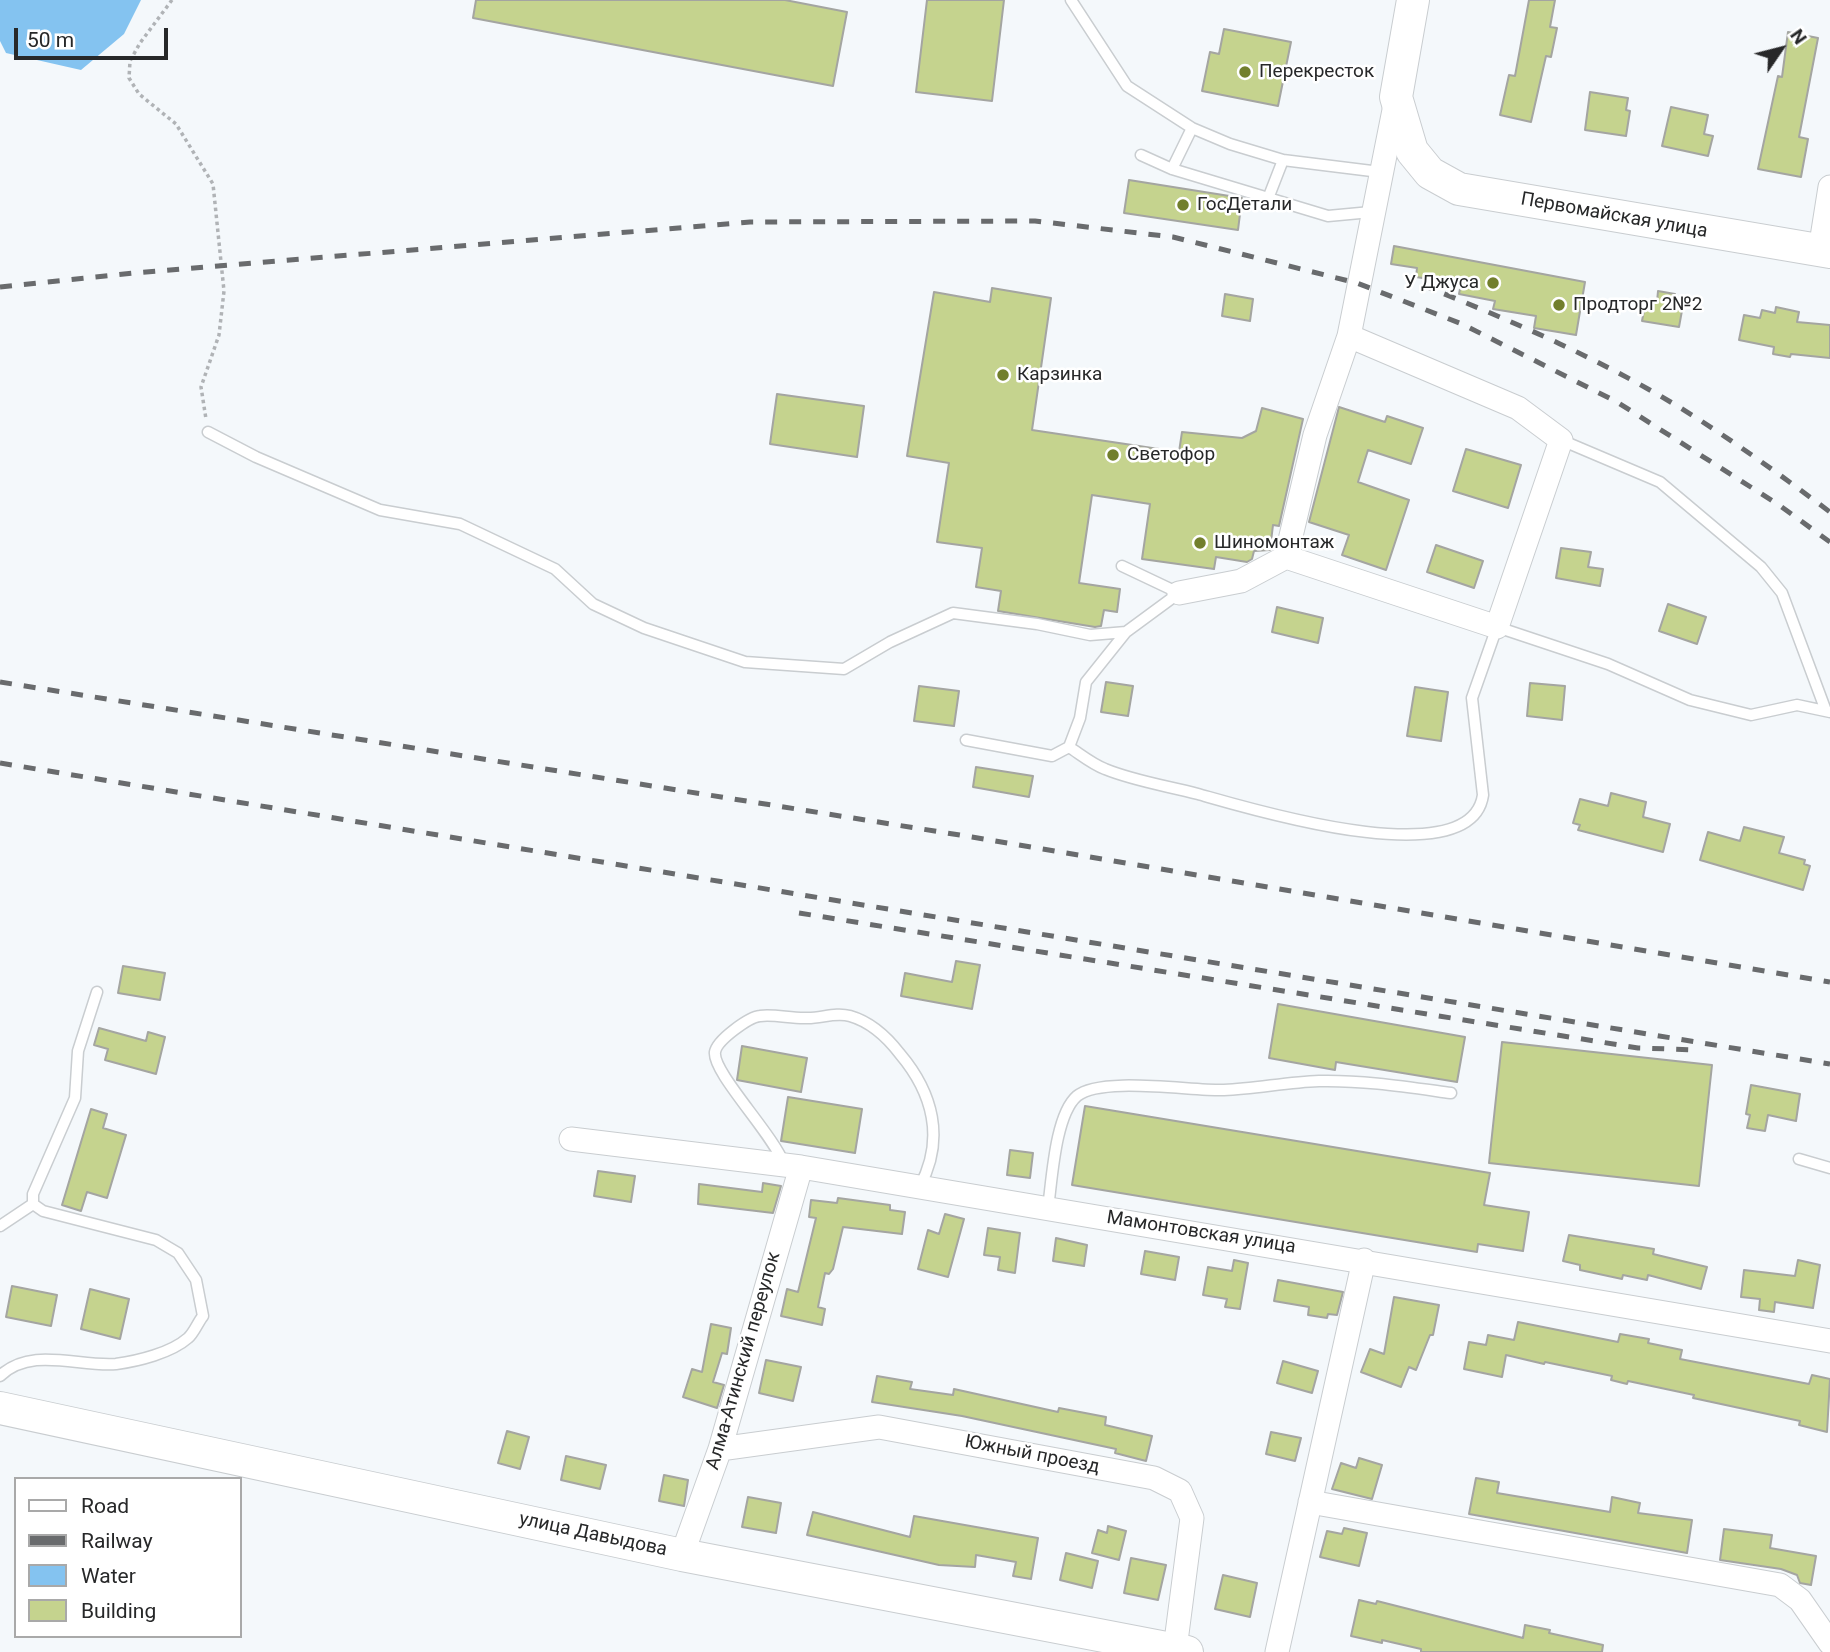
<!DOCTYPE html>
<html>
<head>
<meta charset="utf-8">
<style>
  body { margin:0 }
  #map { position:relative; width:1830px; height:1652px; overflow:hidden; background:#f4f8fb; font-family:Roboto,sans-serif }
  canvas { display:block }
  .legend { position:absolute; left:14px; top:1477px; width:228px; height:161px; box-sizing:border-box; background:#fff; border:2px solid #a9a9a9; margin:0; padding:9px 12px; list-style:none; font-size:21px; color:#272829 }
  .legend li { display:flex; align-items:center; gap:14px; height:35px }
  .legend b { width:35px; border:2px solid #a9a9a9 }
  .north { position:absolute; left:1746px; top:14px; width:70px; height:70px; -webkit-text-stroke:5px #fff; paint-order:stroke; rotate:55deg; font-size:19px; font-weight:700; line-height:28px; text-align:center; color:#272829 }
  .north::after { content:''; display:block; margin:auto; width:24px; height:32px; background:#272829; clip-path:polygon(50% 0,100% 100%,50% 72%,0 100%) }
  .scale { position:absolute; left:14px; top:28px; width:154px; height:32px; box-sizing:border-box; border:4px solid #272829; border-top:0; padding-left:9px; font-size:21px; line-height:24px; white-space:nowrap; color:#272829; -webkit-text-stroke:5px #fff; paint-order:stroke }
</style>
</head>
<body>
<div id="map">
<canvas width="1830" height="1652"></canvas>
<ul class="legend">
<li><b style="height:9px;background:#fff"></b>Road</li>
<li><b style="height:9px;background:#696b6d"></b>Railway</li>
<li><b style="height:19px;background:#84c3f0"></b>Water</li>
<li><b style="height:19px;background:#c5d38e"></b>Building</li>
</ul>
<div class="north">N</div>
<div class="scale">50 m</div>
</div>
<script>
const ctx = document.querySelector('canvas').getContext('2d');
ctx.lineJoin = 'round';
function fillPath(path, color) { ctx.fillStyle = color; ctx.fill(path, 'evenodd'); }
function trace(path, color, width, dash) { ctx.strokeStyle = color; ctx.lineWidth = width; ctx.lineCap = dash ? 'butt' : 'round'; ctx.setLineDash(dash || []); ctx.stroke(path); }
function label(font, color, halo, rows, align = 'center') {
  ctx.font = font + ' Roboto,sans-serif'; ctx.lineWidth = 5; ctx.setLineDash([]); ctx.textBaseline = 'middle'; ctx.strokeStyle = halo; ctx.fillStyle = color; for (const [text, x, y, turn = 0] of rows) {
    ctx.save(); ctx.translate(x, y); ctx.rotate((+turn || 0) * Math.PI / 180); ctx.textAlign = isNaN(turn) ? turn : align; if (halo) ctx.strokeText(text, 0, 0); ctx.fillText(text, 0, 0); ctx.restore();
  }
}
const water = new Path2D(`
  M 0,0 L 141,0 L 124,34 L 81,70 L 6,53 L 0,41 Z`);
const building = new Path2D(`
  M 476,0 L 785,0 L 847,12 L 833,86 L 473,18 Z
  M 927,0 L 1004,0 L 992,101 L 916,92 Z
  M 1529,0 L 1555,0 L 1550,27 L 1557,28 L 1551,57 L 1546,56 L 1531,122 L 1500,115 L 1509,75 L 1515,76 Z
  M 1224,29 L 1291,42 L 1278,106 L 1202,91 L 1210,52 L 1219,54 Z
  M 1788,32 L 1818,38 L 1799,137 L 1808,139 L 1801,177 L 1758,169 L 1778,76 L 1782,77 Z
  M 1590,92 L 1628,98 L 1626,110 L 1630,111 L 1626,136 L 1585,130 Z
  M 1671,107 L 1708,115 L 1704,134 L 1713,136 L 1708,156 L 1662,146 Z
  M 1129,180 L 1242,198 L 1238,230 L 1124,213 Z
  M 1394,246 L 1585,282 L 1576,335 L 1534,328 L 1536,316 L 1493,309 L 1495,301 L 1459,294 L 1461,284 L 1416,277 L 1417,268 L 1391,264 Z
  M 992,288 L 1051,298 L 1032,430 L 1179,452 L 1182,432 L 1242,438 L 1256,431 L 1262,408 L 1303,419 L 1279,526 L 1273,525 L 1270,550 L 1254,551 L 1252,559 L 1247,562 L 1216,557 L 1214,569 L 1142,559 L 1150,504 L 1092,495 L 1079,583 L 1120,589 L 1117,612 L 1104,610 L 1101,626 L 1095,627 L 998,611 L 1001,591 L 976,587 L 982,548 L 937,542 L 949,463 L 907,456 L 934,292 L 990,302 Z
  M 1658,291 L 1675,294 L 1673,303 L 1683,305 L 1679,327 L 1642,321 L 1646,300 L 1657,302 Z
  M 1225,294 L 1253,299 L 1250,321 L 1222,316 Z
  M 1776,307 L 1799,312 L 1797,322 L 1830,325 L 1830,358 L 1791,354 L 1790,357 L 1773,354 L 1774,347 L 1739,340 L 1744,315 L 1760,318 L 1762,310 L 1775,313 Z
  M 777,394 L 864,406 L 857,457 L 770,444 Z
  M 1339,407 L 1385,422 L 1387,416 L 1423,428 L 1411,464 L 1368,450 L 1358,482 L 1409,500 L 1386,570 L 1342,555 L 1349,535 L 1309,522 Z
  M 1466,449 L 1521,465 L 1508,508 L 1453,491 Z
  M 1436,545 L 1483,561 L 1474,588 L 1427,572 Z
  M 1561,548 L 1591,552 L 1588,567 L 1603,569 L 1600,586 L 1556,578 Z
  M 1668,604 L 1706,617 L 1697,644 L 1659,631 Z
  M 1277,607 L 1323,618 L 1318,643 L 1272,632 Z
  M 1106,682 L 1133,686 L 1128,716 L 1101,712 Z
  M 1530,683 L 1565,686 L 1562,720 L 1527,716 Z
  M 919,686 L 959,691 L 954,726 L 914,721 Z
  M 1415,687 L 1448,692 L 1441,741 L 1407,736 Z
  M 976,767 L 1033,776 L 1029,797 L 973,787 Z
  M 1611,793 L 1646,802 L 1643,817 L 1670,824 L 1663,852 L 1578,830 L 1580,825 L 1573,823 L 1580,799 L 1608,806 Z
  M 1744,827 L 1784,837 L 1779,853 L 1805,860 L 1804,864 L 1810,866 L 1803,890 L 1700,860 L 1708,832 L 1740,841 Z
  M 956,961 L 980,965 L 972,1009 L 901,996 L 905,973 L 952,982 Z
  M 123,966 L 165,973 L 160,1000 L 118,993 Z
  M 1278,1004 L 1465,1037 L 1457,1082 L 1336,1062 L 1335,1070 L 1269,1058 Z
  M 99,1028 L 146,1041 L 148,1032 L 165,1037 L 156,1074 L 105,1060 L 108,1049 L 94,1045 Z
  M 1502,1042 L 1712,1065 L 1699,1186 L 1489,1163 Z
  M 742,1046 L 807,1058 L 801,1092 L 737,1080 Z
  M 1751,1085 L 1800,1094 L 1796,1121 L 1768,1115 L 1765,1131 L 1747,1128 L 1750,1115 L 1746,1114 Z
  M 788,1097 L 862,1109 L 855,1153 L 781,1141 Z
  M 1085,1106 L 1490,1173 L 1484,1205 L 1529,1212 L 1523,1251 L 1478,1244 L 1477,1252 L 1072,1185 Z
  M 91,1109 L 107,1114 L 103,1128 L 126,1135 L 107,1198 L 87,1192 L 81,1211 L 62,1205 Z
  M 1010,1150 L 1033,1153 L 1030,1178 L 1007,1175 Z
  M 598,1171 L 635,1176 L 631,1202 L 594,1196 Z
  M 763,1183 L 781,1186 L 773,1213 L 698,1204 L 699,1184 L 762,1192 Z
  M 838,1198 L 890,1205 L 890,1210 L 905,1212 L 902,1234 L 843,1227 L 833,1269 L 829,1274 L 825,1273 L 818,1307 L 825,1309 L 822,1325 L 781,1316 L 787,1289 L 798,1292 L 816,1218 L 809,1217 L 811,1200 L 837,1203 Z
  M 945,1214 L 964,1219 L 948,1277 L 918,1269 L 928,1230 L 939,1234 Z
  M 988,1228 L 1020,1233 L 1015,1273 L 998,1270 L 1000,1257 L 984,1255 Z
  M 1569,1235 L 1654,1249 L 1653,1254 L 1707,1267 L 1701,1289 L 1648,1275 L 1647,1280 L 1623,1275 L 1622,1279 L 1580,1270 L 1580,1265 L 1563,1261 Z
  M 1056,1238 L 1087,1245 L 1084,1266 L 1053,1261 Z
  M 1145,1251 L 1179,1257 L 1175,1280 L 1141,1274 Z
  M 1234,1260 L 1248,1263 L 1240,1309 L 1225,1307 L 1227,1299 L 1203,1295 L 1208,1267 L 1232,1271 Z
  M 1798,1260 L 1820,1265 L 1813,1308 L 1775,1302 L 1774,1312 L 1759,1310 L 1760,1299 L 1741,1297 L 1744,1270 L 1795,1276 Z
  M 1278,1280 L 1343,1292 L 1337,1315 L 1328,1314 L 1327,1318 L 1308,1315 L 1309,1307 L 1274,1301 Z
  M 12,1286 L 57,1295 L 51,1326 L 6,1317 Z
  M 90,1289 L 129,1299 L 120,1339 L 81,1329 Z
  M 1394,1297 L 1439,1305 L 1433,1335 L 1430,1335 L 1416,1370 L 1409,1367 L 1401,1387 L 1361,1372 L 1370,1349 L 1384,1354 Z
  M 1518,1322 L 1618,1342 L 1620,1334 L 1649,1339 L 1648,1343 L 1682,1350 L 1680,1359 L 1809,1384 L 1812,1375 L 1830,1379 L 1827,1432 L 1799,1425 L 1800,1421 L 1693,1398 L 1694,1395 L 1628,1381 L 1627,1384 L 1611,1380 L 1612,1376 L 1545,1362 L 1544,1364 L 1506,1355 L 1502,1377 L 1464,1369 L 1469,1342 L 1486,1345 L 1488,1335 L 1514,1340 Z
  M 711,1324 L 731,1328 L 727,1354 L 722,1353 L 713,1382 L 724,1385 L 717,1408 L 683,1397 L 692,1369 L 702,1372 Z
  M 766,1360 L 801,1367 L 793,1401 L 759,1393 Z
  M 1283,1361 L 1318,1371 L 1312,1393 L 1277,1383 Z
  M 877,1376 L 912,1382 L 910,1389 L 953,1395 L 954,1389 L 1058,1412 L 1059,1408 L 1106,1417 L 1105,1425 L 1152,1436 L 1146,1461 L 1115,1453 L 1116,1449 L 962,1416 L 872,1402 Z
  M 507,1431 L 529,1437 L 520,1469 L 498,1463 Z
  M 1271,1432 L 1301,1438 L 1295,1461 L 1266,1454 Z
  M 566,1456 L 606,1465 L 600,1489 L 561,1480 Z
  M 1359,1458 L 1382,1465 L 1372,1499 L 1332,1489 L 1341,1463 L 1356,1468 Z
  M 664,1475 L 688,1480 L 684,1506 L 659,1501 Z
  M 1476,1478 L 1499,1482 L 1497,1493 L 1610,1512 L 1612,1497 L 1640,1503 L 1638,1513 L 1692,1520 L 1687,1553 L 1469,1514 Z
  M 748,1497 L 781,1503 L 776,1533 L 742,1527 Z
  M 813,1512 L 910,1537 L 914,1516 L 1038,1538 L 1031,1579 L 1013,1576 L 1016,1562 L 976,1555 L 975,1567 L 939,1565 L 807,1535 Z
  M 1108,1526 L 1126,1531 L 1119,1560 L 1092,1553 L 1098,1530 L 1107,1533 Z
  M 1344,1528 L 1367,1533 L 1359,1566 L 1320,1557 L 1327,1531 L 1342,1534 Z
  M 1724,1529 L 1772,1535 L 1770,1548 L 1816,1556 L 1811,1585 L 1800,1583 L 1797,1575 L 1781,1569 L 1720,1560 Z
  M 1066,1553 L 1098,1561 L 1092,1588 L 1060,1580 Z
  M 1131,1558 L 1166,1565 L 1158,1600 L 1124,1593 Z
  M 1223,1575 L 1257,1583 L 1250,1617 L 1215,1609 Z
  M 1359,1600 L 1376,1604 L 1377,1601 L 1523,1638 L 1525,1625 L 1550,1630 L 1549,1633 L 1603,1645 L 1602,1652 L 1421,1652 L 1421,1649 L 1382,1640 L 1382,1643 L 1351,1636 Z`);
const path = new Path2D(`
  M 172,0 L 140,43 L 130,61 L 129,78 L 139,94 L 176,124 L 213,184 L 224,291 L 219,335 L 201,387 L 206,419`);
const service = new Path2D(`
  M 1071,0 L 1127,86 L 1192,128 L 1230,144 L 1283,160 L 1380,172
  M 1141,155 L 1172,169 L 1328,216 L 1371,212
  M 1172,169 L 1192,128
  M 1269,196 L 1283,160
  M 208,432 L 256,457 L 380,510 L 460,524 L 555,569 L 593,604 L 644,628 L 745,662 L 844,669 L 890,642 L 953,613 L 1037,624 L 1090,635 L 1126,632 L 1179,593 L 1122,566
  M 1561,440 L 1660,482 L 1761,567 L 1782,593 L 1826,711
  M 966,740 L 1052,756 L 1069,747 L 1080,718 L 1086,682 L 1126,632
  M 1069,747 C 1080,754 1092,764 1105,769 C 1134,781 1168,786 1198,794 C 1248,808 1471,877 1483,795 L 1472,698 L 1497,627 L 1608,664 L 1690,700 L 1751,715 L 1797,705 L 1830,712
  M 1799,1159 L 1830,1168
  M 784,1164 C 773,1134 712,1072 715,1052 C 717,1040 749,1017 760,1016 C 775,1014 792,1019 808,1018 C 822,1018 836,1012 850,1016 C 871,1022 887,1037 900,1054 C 933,1093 945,1139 920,1186
  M 1048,1208 C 1052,1180 1055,1115 1077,1096 C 1101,1076 1191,1091 1224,1090 C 1255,1089 1287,1082 1319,1081 C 1363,1080 1407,1087 1451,1093
  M 0,1226 L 33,1204
  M 0,1376 C 31,1346 78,1367 116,1364 C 138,1361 171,1353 188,1338 C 194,1333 198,1322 203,1316 L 196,1280 L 178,1253 L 156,1240 L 43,1211 L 33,1204 L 33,1194 L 75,1098 L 78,1051 L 97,992`);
const minor = new Path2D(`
  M 1820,250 L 1830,187
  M 1286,557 L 1497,627 L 1561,440 L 1518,408 L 1349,336
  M 1179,593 L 1241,581 L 1286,557 L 1315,435 L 1349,336 L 1396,100
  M 571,1139 L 801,1167 L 1830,1341
  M 720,1449 L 879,1427 L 1154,1478 L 1180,1491 L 1192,1518 L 1175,1649
  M 1310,1502 L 1780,1585 L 1800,1600 L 1830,1643
  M 682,1555 L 720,1449 L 801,1167
  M 1277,1652 L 1364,1260`);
const secondary = new Path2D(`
  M 1413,0 L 1396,97 L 1412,151 L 1430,173 L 1459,189 L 1830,252
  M 0,1408 L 682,1555 L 1187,1652`);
const rail = new Path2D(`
  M 1422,285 C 1515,322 1610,363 1695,417 C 1742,447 1786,479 1830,512
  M 0,287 L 133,273 L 750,222 L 1035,221 L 1173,237 L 1357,283 L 1462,324 L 1617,402 L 1779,505 L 1830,542
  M 0,682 L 972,837 L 1830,982
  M 0,763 L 1830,1064
  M 799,913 L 1638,1048 L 1699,1050`);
const markers = [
  [1245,72,7,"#727f2d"],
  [1183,205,7,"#727f2d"],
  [1493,283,7,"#727f2d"],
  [1559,305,7,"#727f2d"],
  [1003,375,7,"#727f2d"],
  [1113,455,7,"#727f2d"],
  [1200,543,7,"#727f2d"]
];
const poiNames = [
  ["Перекресток",1259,72],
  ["ГосДетали",1197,205],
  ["У Джуса",1479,283,"right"],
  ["Продторг 2№2",1573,305],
  ["Карзинка",1017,375],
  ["Светофор",1127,455],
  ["Шиномонтаж",1214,543]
];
const streetNames = [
  ["Первомайская улица",1614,216,10],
  ["Мамонтовская улица",1201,1233,9],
  ["Алма-Атинский переулок",744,1361,-74],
  ["Южный проезд",1032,1455,11],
  ["улица Давыдова",593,1535,12]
];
fillPath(water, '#84c3f0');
fillPath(building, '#c5d38e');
trace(building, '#a4a5a1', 2);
trace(service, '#c9cdd0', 13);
trace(minor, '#c9cdd0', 25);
trace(secondary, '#c9cdd0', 34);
trace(path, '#b0b3b6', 3.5, [3.5, 3.5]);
trace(service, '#fff', 10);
trace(minor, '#fff', 23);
trace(secondary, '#fff', 32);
trace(rail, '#696b6d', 5, [12, 12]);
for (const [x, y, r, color] of markers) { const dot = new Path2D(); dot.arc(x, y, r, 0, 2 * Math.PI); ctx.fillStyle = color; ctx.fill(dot); trace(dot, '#fff', 2.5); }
label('19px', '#272829', '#fff', poiNames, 'left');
label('19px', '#272829', '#fff', streetNames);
</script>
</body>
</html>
